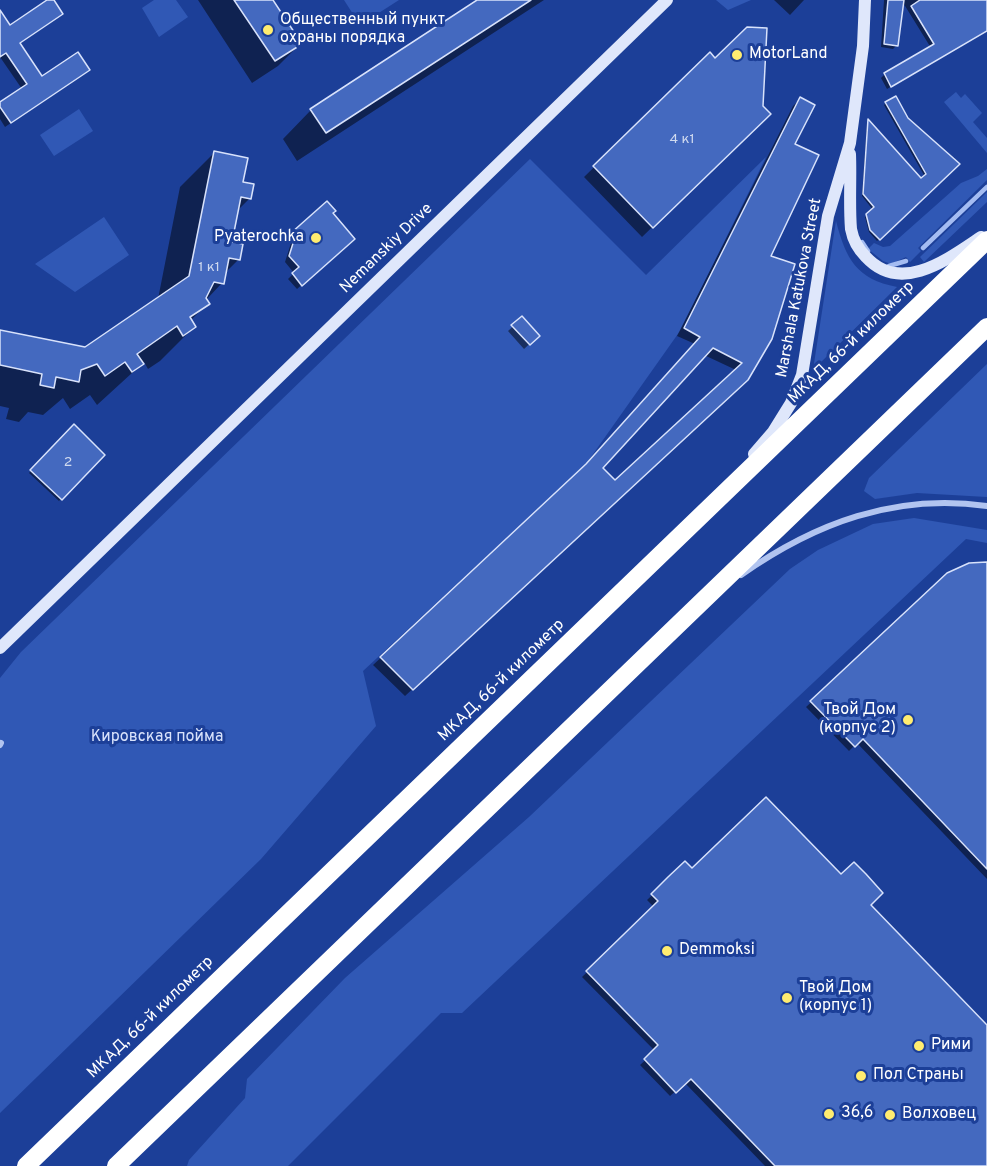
<!DOCTYPE html>
<html>
<head>
<meta charset="utf-8">
<style>
  body { margin:0 }
  canvas { display:block; background:#1c3f98 }
</style>
</head>
<body>
<canvas width="987" height="1166"></canvas>
<script>
const ctx = document.querySelector('canvas').getContext('2d');
ctx.lineJoin = 'round';
function fillPath(path, color) { ctx.fillStyle = color; ctx.fill(path, 'evenodd'); }
function trace(path, color, width, dash) { ctx.strokeStyle = color; ctx.lineWidth = width; ctx.lineCap = dash ? 'butt' : 'round'; ctx.setLineDash(dash || []); ctx.stroke(path); }
function label(font, color, halo, rows, align = 'center') {
  ctx.font = font + ' Overpass,sans-serif'; ctx.lineWidth = 6; ctx.setLineDash([]); ctx.textBaseline = 'middle'; ctx.strokeStyle = halo; ctx.fillStyle = color; for (const [text, x, y, turn = 0] of rows) {
    ctx.save(); ctx.translate(x, y); ctx.rotate((+turn || 0) * Math.PI / 180); ctx.textAlign = isNaN(turn) ? turn : align; if (halo) ctx.strokeText(text, 0, 0); ctx.fillText(text, 0, 0); ctx.restore();
  }
}
const green = new Path2D(`
  M 154,0 L 176,0 L 188,17 L 159,37 L 142,8 Z
  M 344,0 L 399,0 L 360,25 Z
  M 716,0 L 751,0 L 728,10 Z
  M 956,92 L 961,98 L 965,94 L 982,113 L 973,122 L 987,138 L 987,153 L 944,102 Z
  M 79,109 L 93,131 L 54,156 L 40,135 Z
  M 766,157 L 680,331 L 586,464 L 363,671 L 376,726 L 261,859 L 0,1113 L 0,678 L 21,652 L 530,159 L 646,275 Z
  M 987,169 L 987,180 L 918,248 L 921,251 L 910,262 L 906,257 L 891,264 L 883,261 L 868,249 L 874,243 L 883,247 L 890,246 L 961,183 L 978,176 Z
  M 987,192 L 987,202 L 924,262 L 920,257 Z
  M 104,217 L 129,255 L 75,292 L 35,264 Z
  M 836,221 C 846,259 856,279 897,287 L 813,370 Z
  M 987,364 L 987,497 L 917,493 L 875,499 L 864,491 L 869,478 Z
  M 914,518 L 987,530 L 987,543 L 966,539 L 462,1013 L 441,1013 L 288,1166 L 187,1166 L 189,1160 L 245,1098 L 247,1079 L 345,978 L 529,817 L 790,569 L 818,550 L 873,524 Z`);
const shadow = new Path2D(`
  M 52,0 L 61,14 L 19,44 L 41,78 L 88,70 L 5,127 L 0,119 L 0,103 L 22,89 L 0,57 L 0,12 L 10,27 Z
  M 198,0 L 271,0 L 300,44 L 278,66 L 252,83 Z
  M 480,0 L 544,0 L 297,161 L 283,139 L 311,110 Z
  M 774,0 L 804,0 L 790,15 Z
  M 884,0 L 987,0 L 987,31 L 887,89 L 881,78 L 885,74 L 931,48 L 902,1 L 897,45 L 893,49 L 881,47 Z
  M 710,54 L 769,114 L 642,237 L 584,177 Z
  M 800,99 L 793,145 L 739,388 L 405,696 L 373,665 L 582,470 L 695,344 L 677,336 L 793,106 ZM 704,355 L 736,370 L 615,482 L 601,468 Z
  M 886,103 L 958,164 L 877,241 L 869,232 L 865,217 L 873,210 L 862,196 L 867,123 L 921,180 L 925,177 L 884,105 Z
  M 214,153 L 242,183 L 250,198 L 236,212 L 230,243 L 238,260 L 224,274 L 222,283 L 206,300 L 208,303 L 190,321 L 194,327 L 160,361 L 148,369 L 144,362 L 97,405 L 90,395 L 70,409 L 63,398 L 43,415 L 28,412 L 19,422 L 6,419 L 9,408 L 0,406 L 0,331 L 85,348 L 158,299 L 180,187 Z
  M 327,204 L 348,244 L 297,289 L 288,279 L 294,273 L 285,262 L 291,243 L 287,239 Z
  M 522,318 L 538,336 L 524,349 L 508,331 Z
  M 74,426 L 103,455 L 59,501 L 29,473 Z
  M 987,564 L 987,879 L 857,743 L 849,751 L 806,707 L 948,574 Z
  M 692,870 L 869,905 L 987,1027 L 987,1166 L 765,1166 L 685,1083 L 670,1096 L 640,1065 L 655,1051 L 582,977 L 654,907 L 647,900 L 669,879 Z`);
const stream = new Path2D(`
  M 862,242 L 868,251
  M 923,248 L 987,187
  M 889,266 L 906,261`);
const building = new Path2D(`
  M 47,0 L 54,0 L 63,14 L 20,43 L 42,76 L 78,52 L 90,70 L 11,123 L 0,107 L 0,102 L 27,84 L 6,53 L 0,57 L 0,10 L 10,25 Z
  M 234,0 L 273,0 L 302,44 L 275,61 Z
  M 477,0 L 531,0 L 326,133 L 310,109 Z
  M 888,0 L 904,0 L 898,46 L 884,44 Z
  M 920,0 L 987,0 L 987,31 L 891,87 L 884,73 L 934,44 L 911,6 Z
  M 747,27 L 767,28 L 763,106 L 771,114 L 653,228 L 593,166 L 710,52 L 715,58 Z
  M 896,96 L 908,118 L 960,164 L 880,240 L 870,230 L 866,214 L 874,207 L 863,194 L 868,119 L 921,178 L 926,174 L 885,102 Z
  M 800,97 L 815,105 L 795,144 L 819,155 L 771,256 L 795,264 L 772,339 L 748,380 L 413,690 L 380,657 L 586,464 L 700,337 L 684,328 ZM 713,348 L 742,363 L 615,480 L 603,468 Z
  M 214,151 L 248,158 L 243,182 L 254,184 L 251,199 L 241,197 L 232,242 L 243,244 L 240,260 L 229,258 L 224,284 L 214,282 L 206,298 L 210,304 L 190,317 L 196,327 L 183,336 L 177,326 L 137,354 L 144,364 L 132,372 L 125,362 L 105,376 L 97,364 L 81,370 L 79,382 L 56,377 L 54,388 L 40,385 L 42,374 L 0,365 L 0,330 L 85,347 L 189,276 Z
  M 327,201 L 336,211 L 333,213 L 355,239 L 302,286 L 292,273 L 299,267 L 289,256 L 295,237 L 291,233 Z
  M 522,316 L 540,336 L 530,345 L 511,325 Z
  M 74,424 L 105,455 L 62,500 L 30,470 Z
  M 987,562 L 987,869 L 863,739 L 855,747 L 810,701 L 947,573 L 969,563 Z
  M 766,797 L 841,874 L 854,862 L 866,874 L 883,893 L 871,905 L 987,1025 L 987,1166 L 775,1166 L 691,1079 L 676,1093 L 644,1059 L 658,1045 L 586,971 L 658,901 L 651,894 L 668,877 L 685,861 L 692,868 Z`);
const street = new Path2D(`
  M 741,575 C 815,523 895,493 987,506
  M 0,745 L 1,743`);
const secondary = new Path2D(`
  M 850,154 C 851,179 849,205 851,229 C 853,240 859,250 866,257 C 901,295 948,259 981,237
  M 754,454 L 773,432 L 791,403 L 802,375 L 828,216 L 850,143 L 863,46 L 865,0
  M 0,648 L 667,0`);
const highway = new Path2D(`
  M 26,1166 L 987,240
  M 116,1166 L 987,327`);
const markers = [
  [268,30,6,"#ffec70"],
  [737,55,6,"#ffec70"],
  [316,238,6,"#ffec70"],
  [908,720,6,"#ffec70"],
  [667,951,6,"#ffec70"],
  [787,998,6,"#ffec70"],
  [919,1046,6,"#ffec70"],
  [861,1076,6,"#ffec70"],
  [829,1114,6,"#ffec70"],
  [890,1115,6,"#ffec70"]
];
const numberNames = [
  ["4 к1",682,140],
  ["1 к1",209,268],
  ["2",68,463]
];
const poiNames = [
  ["Общественный пункт",280,21],
  ["охраны порядка",280,39],
  ["MotorLand",749,55],
  ["Pyaterochka",304,238,"right"],
  ["Твой Дом",896,711,"right"],
  ["(корпус 2)",896,729,"right"],
  ["Demmoksi",679,951],
  ["Твой Дом",799,989],
  ["(корпус 1)",799,1007],
  ["Рими",931,1046],
  ["Пол Страны",873,1076],
  ["36,6",841,1114],
  ["Волховец",902,1115]
];
const streetNames = [
  ["Nemanskiy Drive",387,249,-44],
  ["Marshala Katukova Street",800,288,-79],
  ["МКАД, 66-й километр",852,343,-44],
  ["МКАД, 66-й километр",502,681,-44],
  ["МКАД, 66-й километр",151,1018,-44]
];
const parkNames = [
  ["Кировская пойма",157,738]
];
fillPath(green, '#3058b5');
fillPath(shadow, '#0007');
trace(stream, '#a4bcf2', 4.5);
fillPath(building, '#4469bf');
trace(building, '#d8e2fb', 1.5);
trace(street, '#b1c4f0', 6);
trace(secondary, '#dfe7fb', 12);
trace(highway, '#fff', 18);
for (const [x, y, r, color] of markers) { const dot = new Path2D(); dot.arc(x, y, r, 0, 2 * Math.PI); ctx.fillStyle = color; ctx.fill(dot); trace(dot, '#1c3f98', 2); }
label('14px', '#d0daef', null, numberNames);
label('16px', '#fff', '#1c3f98', poiNames, 'left');
label('16px', '#fff', '#1c3f98', streetNames);
label('16px', '#d8e2fb', '#1c3f98', parkNames);
</script>
</body>
</html>
